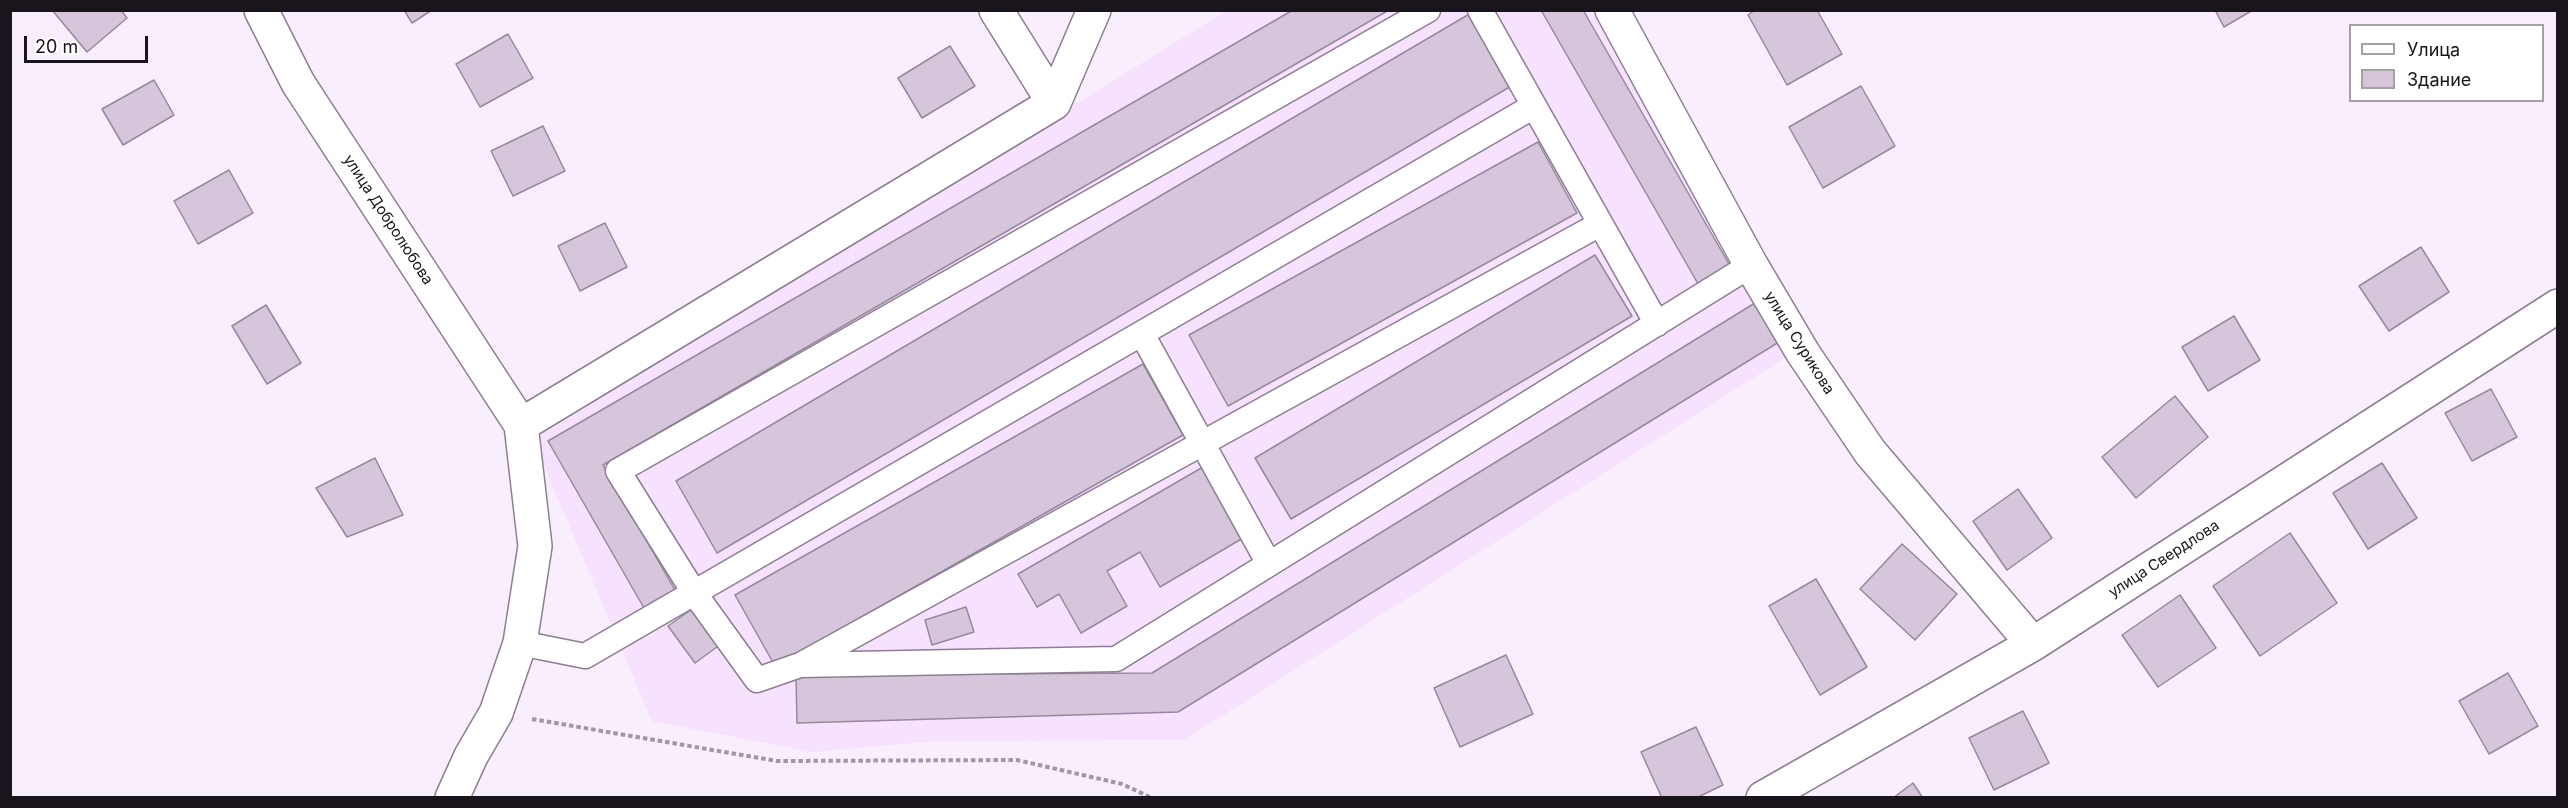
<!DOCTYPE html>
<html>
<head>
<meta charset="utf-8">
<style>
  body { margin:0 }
  #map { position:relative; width:2568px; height:808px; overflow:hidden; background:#f8eefc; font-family:Inter,sans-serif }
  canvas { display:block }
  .frame { position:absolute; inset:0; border:12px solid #1a141c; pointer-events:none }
  .legend { position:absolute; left:2349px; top:24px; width:195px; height:78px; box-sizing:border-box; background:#fff; border:2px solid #a3a1a4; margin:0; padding:8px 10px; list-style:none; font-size:18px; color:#1a141c }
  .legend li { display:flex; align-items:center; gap:12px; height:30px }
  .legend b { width:30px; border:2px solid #a3a1a4 }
  .scale { position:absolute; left:24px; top:36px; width:124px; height:27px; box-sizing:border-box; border:3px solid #1a141c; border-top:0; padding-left:8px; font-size:18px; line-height:21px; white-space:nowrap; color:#1a141c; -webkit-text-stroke:4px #fff; paint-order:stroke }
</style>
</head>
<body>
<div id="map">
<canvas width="2568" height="808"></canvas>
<div class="frame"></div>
<ul class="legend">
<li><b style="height:8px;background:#fff"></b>Улица</li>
<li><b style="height:16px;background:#d6c6dc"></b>Здание</li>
</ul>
<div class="scale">20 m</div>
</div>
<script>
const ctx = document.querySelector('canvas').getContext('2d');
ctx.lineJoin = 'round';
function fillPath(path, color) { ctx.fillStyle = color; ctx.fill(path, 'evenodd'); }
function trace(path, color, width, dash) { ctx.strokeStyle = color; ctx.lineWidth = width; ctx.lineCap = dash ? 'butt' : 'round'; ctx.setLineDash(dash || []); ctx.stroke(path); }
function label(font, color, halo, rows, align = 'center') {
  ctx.font = font + ' Inter,sans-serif'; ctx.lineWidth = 5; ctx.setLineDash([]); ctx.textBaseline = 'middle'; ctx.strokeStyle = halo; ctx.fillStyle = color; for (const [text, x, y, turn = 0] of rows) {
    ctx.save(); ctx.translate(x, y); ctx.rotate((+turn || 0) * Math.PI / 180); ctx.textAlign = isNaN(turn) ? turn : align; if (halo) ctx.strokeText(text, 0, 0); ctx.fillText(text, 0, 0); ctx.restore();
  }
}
const built = new Path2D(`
  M 1226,11 L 1591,11 L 1794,352 L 1184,740 L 937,741 L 813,752 L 652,721 L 533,440 Z`);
const building = new Path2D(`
  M 52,10 L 121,10 L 127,18 L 87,52 Z
  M 404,10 L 432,10 L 412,23 Z
  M 1293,10 L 1389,10 L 603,465 L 675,590 L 644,608 L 548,441 Z
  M 1541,10 L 1583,10 L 1733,271 L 1701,289 Z
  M 1755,10 L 1817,10 L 1842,54 L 1787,85 L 1748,15 Z
  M 2215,10 L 2253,10 L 2224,27 Z
  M 1471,13 L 1513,85 L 717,553 L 676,481 Z
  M 508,34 L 533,78 L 480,107 L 456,64 Z
  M 950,46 L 975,86 L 922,118 L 898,78 Z
  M 154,80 L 174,115 L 123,145 L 102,109 Z
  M 1861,86 L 1895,146 L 1823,188 L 1789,127 Z
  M 543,126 L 565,171 L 513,196 L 491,151 Z
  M 1538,142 L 1577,213 L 1228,406 L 1189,335 Z
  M 229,170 L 253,213 L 198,244 L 174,201 Z
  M 605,223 L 627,267 L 580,291 L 558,246 Z
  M 2421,247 L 2449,292 L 2389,331 L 2359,286 Z
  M 1595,255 L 1632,316 L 1291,519 L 1255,458 Z
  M 1755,303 L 1779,342 L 1178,712 L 797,723 L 796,675 L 1152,673 Z
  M 266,305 L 301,363 L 267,384 L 232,326 Z
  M 2234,316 L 2260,360 L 2208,391 L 2182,347 Z
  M 1143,364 L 1183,435 L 775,666 L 735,595 Z
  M 2491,389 L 2517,437 L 2472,461 L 2445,413 Z
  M 2175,396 L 2208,437 L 2136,498 L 2102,457 Z
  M 375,458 L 403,515 L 347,537 L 316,488 Z
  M 2382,463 L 2417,518 L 2368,549 L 2333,493 Z
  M 1203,467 L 1243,538 L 1160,587 L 1140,552 L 1107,571 L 1127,606 L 1081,633 L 1059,594 L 1037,607 L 1018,574 Z
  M 2018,489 L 2052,538 L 2007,570 L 1973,521 Z
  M 2290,533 L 2337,603 L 2260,656 L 2213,586 Z
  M 1902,544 L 1957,594 L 1915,640 L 1860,589 Z
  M 1816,579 L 1867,667 L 1820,695 L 1769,606 Z
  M 2180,595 L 2216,648 L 2158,687 L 2122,635 Z
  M 695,607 L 721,644 L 695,663 L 668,626 Z
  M 966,607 L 974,632 L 932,645 L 925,620 Z
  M 1506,655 L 1533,714 L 1460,747 L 1434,688 Z
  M 2508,673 L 2538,726 L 2489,754 L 2459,701 Z
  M 2023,711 L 2049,763 L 1994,790 L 1969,738 Z
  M 1696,727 L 1723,785 L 1696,798 L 1662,798 L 1641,752 Z
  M 1913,783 L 1923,798 L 1893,798 Z`);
const path = new Path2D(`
  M 532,719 L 777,761 L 1017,760 L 1122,784 L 1152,798`);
const service = new Path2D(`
  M 1428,10 L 618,471 L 695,594 L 757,680 L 800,665 L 1116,659 L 1751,265
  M 1480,10 L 1657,324
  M 1142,334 L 1269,564
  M 520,643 L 585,656 L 1534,106
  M 804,663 L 1600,224`);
const minor = new Path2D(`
  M 261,10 L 298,83 L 521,425 L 535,546 L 520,643 L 496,713 L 471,756 L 452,798
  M 996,10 L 1054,103
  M 1612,10 L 1751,265 L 1803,353 L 1870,452 L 2033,644
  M 521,425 L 1054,103 L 1094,10
  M 1763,798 L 2033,644 L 2558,306`);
const streetNames = [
  ["улица Добролюбова",388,220,57],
  ["улица Сурикова",1799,343,58],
  ["улица Свердлова",2164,559,-33]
];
fillPath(built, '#f6e1fe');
fillPath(building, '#d6c6dc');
trace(building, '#97889d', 1.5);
trace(service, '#8d7e93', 27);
trace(minor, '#8d7e93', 36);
trace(path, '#a097a3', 4, [4.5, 3]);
trace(service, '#fff', 24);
trace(minor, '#fff', 33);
label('15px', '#1a141c', '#fff', streetNames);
</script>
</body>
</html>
